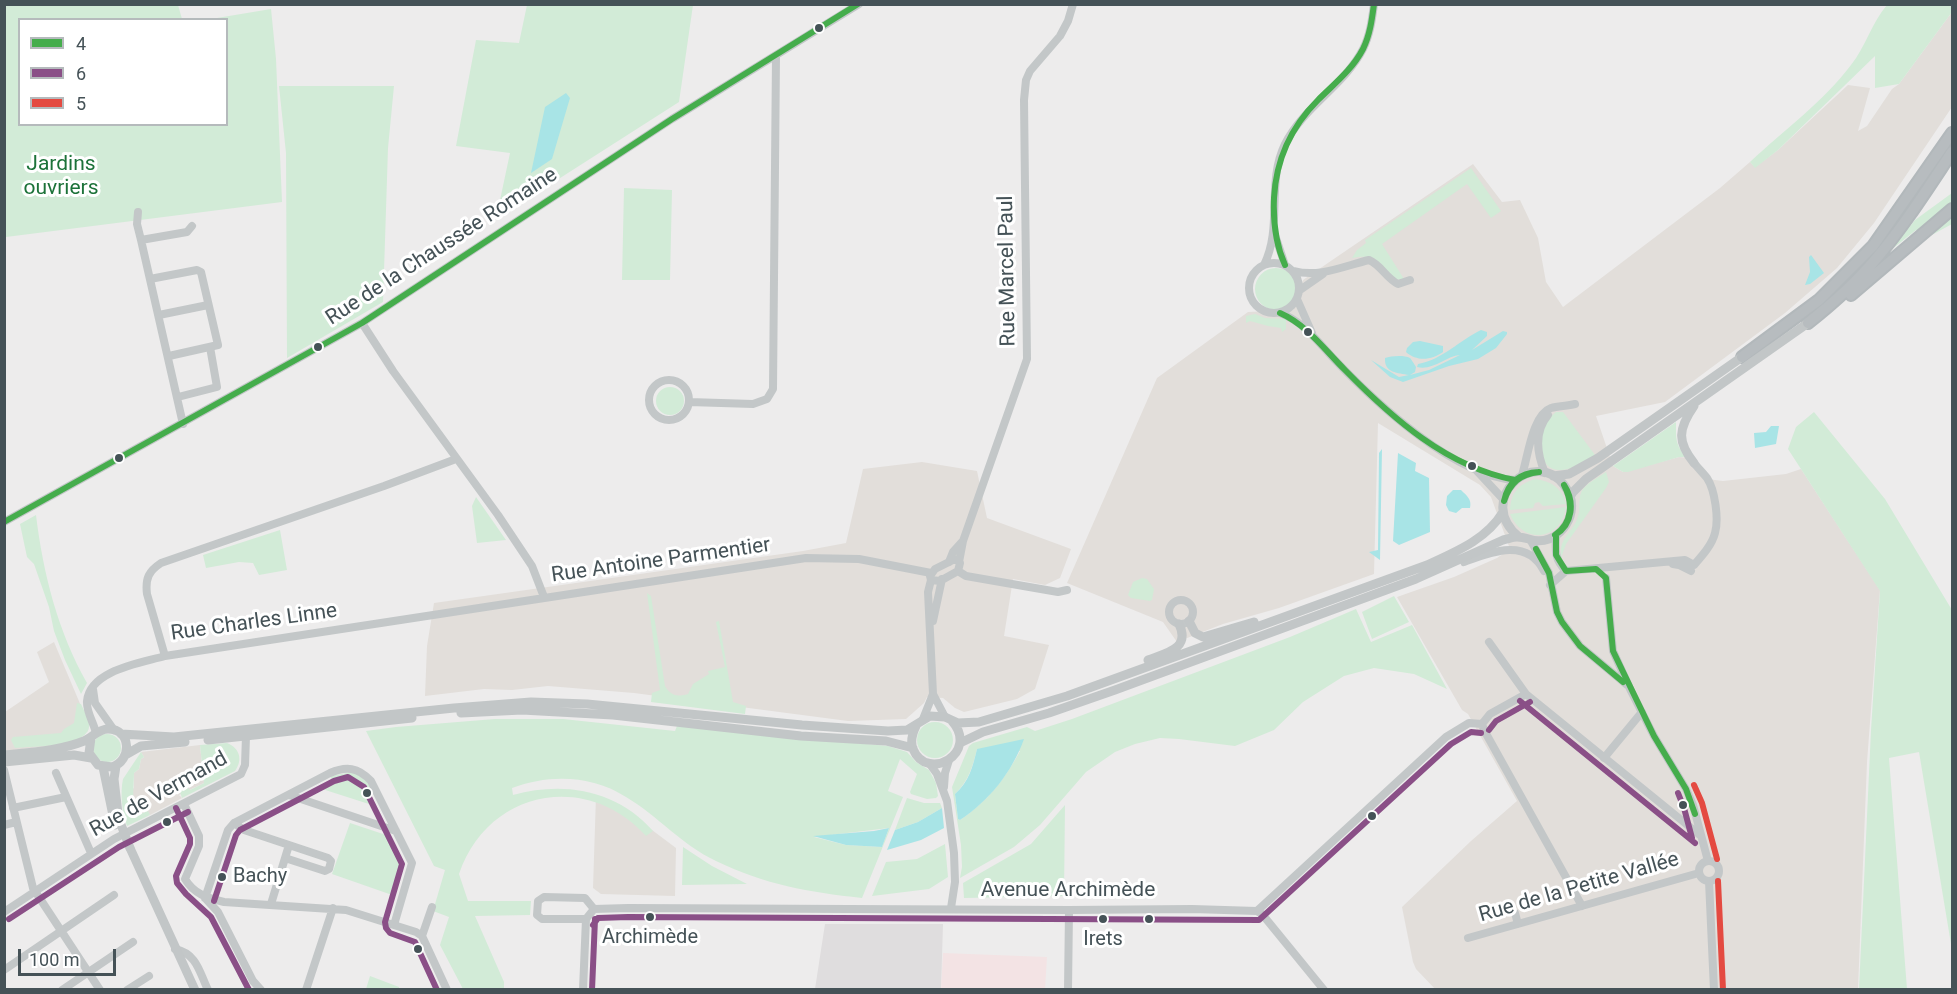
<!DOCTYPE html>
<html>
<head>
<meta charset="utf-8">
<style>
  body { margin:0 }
  #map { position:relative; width:1957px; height:994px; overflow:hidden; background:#edecec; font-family:Roboto,sans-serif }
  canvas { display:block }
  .frame { position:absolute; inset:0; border:6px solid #455257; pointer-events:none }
  .legend { position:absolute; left:18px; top:18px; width:210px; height:108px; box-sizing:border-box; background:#fff; border:2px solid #b5babc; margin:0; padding:8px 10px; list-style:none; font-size:18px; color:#455257 }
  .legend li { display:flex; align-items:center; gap:12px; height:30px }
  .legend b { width:30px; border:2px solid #b5babc }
  .scale { position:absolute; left:18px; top:949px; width:98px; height:27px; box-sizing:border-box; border:3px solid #455257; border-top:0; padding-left:8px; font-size:18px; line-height:21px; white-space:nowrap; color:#455257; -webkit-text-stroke:4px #fff; paint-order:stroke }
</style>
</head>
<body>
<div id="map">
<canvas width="1957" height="994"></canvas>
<div class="frame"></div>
<ul class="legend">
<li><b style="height:8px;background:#45ad4c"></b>4</li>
<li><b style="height:8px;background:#8a4f87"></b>6</li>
<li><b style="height:8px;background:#e44a41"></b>5</li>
</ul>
<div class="scale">100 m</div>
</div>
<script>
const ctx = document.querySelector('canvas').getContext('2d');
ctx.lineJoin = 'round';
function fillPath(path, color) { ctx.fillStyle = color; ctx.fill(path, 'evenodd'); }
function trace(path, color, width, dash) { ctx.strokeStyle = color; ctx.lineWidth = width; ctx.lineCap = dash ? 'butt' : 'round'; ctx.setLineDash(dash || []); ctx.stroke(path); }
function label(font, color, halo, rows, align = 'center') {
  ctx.font = font + ' Roboto,sans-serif'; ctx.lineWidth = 6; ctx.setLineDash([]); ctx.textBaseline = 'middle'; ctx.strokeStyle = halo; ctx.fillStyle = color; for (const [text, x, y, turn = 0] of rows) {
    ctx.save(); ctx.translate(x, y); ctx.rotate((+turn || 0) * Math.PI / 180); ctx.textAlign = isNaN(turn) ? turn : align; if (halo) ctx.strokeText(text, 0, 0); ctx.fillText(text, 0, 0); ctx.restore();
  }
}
const commercial = new Path2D(`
  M 1952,12 L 1952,107 L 1874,223 L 1837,268 L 1785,313 L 1665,402 L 1596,416 L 1613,466 L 1623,472 L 1679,457 L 1690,458 L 1707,479 L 1723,481 L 1786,474 L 1801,469 L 1880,590 L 1867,762 L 1858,989 L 1436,990 L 1416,969 L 1413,962 L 1402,907 L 1471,841 L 1517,801 L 1468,714 L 1462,710 L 1397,597 L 1454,577 L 1497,558 L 1510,549 L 1491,497 L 1480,485 L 1378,423 L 1374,574 L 1279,608 L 1223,624 L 1177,642 L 1163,622 L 1067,583 L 1157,378 L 1248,312 L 1293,310 L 1303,280 L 1473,164 L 1502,202 L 1520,200 L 1538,238 L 1546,282 L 1563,307 L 1720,188 L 1750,162 L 1755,167 L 1778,150 L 1848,85 L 1870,88 L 1858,131 L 1867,126 L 1892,89 L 1899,84 Z
  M 922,462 L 977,471 L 987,518 L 1071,549 L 1060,578 L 1045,585 L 1013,579 L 1004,636 L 1049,645 L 1035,689 L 1017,699 L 964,712 L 955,708 L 943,698 L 927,697 L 924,703 L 906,719 L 848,721 L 634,693 L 548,686 L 512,690 L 484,689 L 425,696 L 427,646 L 434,603 L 803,551 L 846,543 L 863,469 Z
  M 54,642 L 89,725 L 88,731 L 75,743 L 5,751 L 5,712 L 49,682 L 37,652 Z
  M 200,745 L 204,783 L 179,795 L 182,798 L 150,815 L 147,811 L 140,815 L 133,801 L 132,789 L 134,788 L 134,773 L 139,769 L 141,759 L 144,757 L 141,752 Z
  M 596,796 L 632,815 L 676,848 L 675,896 L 601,894 L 593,888 Z`);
const education = new Path2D(`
  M 825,924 L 943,924 L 941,989 L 815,989 Z`);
const medical = new Path2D(`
  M 943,953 L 1047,957 L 1045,989 L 941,989 Z`);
const green = new Path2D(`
  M 4,5 L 178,5 L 182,19 L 20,20 L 20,124 L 226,124 L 226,20 L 211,19 L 271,9 L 276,59 L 282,202 L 6,237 Z
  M 527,5 L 693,5 L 679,102 L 496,219 L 510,153 L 456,146 L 476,40 L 519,43 Z
  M 1887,5 L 1952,5 L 1952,12 L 1899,84 L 1875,88 L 1875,56 L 1778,150 L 1755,168 L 1750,162 C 1784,130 1823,102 1851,65 C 1866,46 1872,22 1887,5 Z
  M 279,86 L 394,86 L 388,148 L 383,302 L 287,358 L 286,153 Z
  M 1471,168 L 1501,211 L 1491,218 L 1467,184 L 1382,244 L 1404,279 L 1395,280 C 1377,265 1380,253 1352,258 L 1357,250 L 1366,243 L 1365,240 Z
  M 624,188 L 672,190 L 670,280 L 622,280 Z
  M 1952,193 L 1952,224 L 1930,236 L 1916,230 L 1891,250 L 1915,220 Z
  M1255 289a21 21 0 1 1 42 0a21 21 0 1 1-42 0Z
  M 1255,314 L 1265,318 L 1286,319 L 1286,329 L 1282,332 L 1281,328 L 1268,326 L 1250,321 L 1246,323 L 1246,316 Z
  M656 401a14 14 0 1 1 28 0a14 14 0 1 1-28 0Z
  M 1556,412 L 1563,412 L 1595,455 C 1585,461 1572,470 1561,470 C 1538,471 1538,441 1544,426 C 1545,420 1552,416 1556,412 Z
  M 1814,412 L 1885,499 L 1952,610 L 1952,950 L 1919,752 L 1889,758 L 1907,989 L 1859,989 L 1871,730 L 1880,591 L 1788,449 L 1796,427 Z
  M 1676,422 C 1676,437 1675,445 1686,457 L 1679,457 L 1628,472 L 1623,472 L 1613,466 Z
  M 1606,472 L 1609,482 L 1606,488 L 1566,544 L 1561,558 C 1558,535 1576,532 1579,512 C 1580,504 1578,496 1583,489 C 1589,482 1599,477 1606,472 Z
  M 1535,479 C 1551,481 1562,488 1566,504 L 1543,506 L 1539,502 L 1535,503 L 1533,508 L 1510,510 C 1511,492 1519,484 1535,479 Z
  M 476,497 L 506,540 L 477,543 L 472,506 Z
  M 1566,507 C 1561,541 1523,545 1510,514 Z
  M 36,515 C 43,573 58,632 87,683 L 81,694 L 65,660 L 54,631 L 49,607 L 34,564 L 27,557 L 20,524 Z
  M 280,530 L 287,570 L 259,575 L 253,563 L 239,562 L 206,568 L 203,555 Z
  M 1142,578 L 1147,579 L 1154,589 L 1152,600 L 1150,601 L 1131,598 L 1128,595 L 1133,582 Z
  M 647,593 L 651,596 L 665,686 C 671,696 677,697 688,694 L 693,684 L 709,674 L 708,671 L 725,667 L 716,622 L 719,621 L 733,702 L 746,706 L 745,714 L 651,702 L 652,693 L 660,690 Z
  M 1394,596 L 1409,622 L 1372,639 L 1362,612 Z
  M 1356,609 L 1371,642 L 1412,625 L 1447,689 L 1414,674 L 1374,668 L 1344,676 L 1303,702 L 1274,730 L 1235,746 L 1179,739 L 1160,738 L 1135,744 L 1115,752 L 1086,772 L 1040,825 L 1014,847 L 960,878 L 962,867 L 961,845 L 952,787 L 969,746 L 973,743 L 1027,727 L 1035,731 L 1072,719 L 1290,637 ZM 977,749 L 1020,751 C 1005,779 987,802 960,820 L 958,819 L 955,794 C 968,782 973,766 977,749 Z
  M 77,703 L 81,704 C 84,711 90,720 89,727 C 86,748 31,746 15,748 L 11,740 L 13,737 L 61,733 L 64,729 L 74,723 Z
  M 495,719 L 563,719 L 675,731 L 677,726 L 888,746 L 907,752 L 916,762 L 929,770 L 936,783 L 938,796 L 936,798 L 927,799 L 911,794 L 910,792 L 917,774 L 900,759 L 888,791 L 903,797 L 862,898 C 808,892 766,885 716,861 C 682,845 658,816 626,797 C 592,775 549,774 512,788 L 513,795 C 564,781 617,790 653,831 L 646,836 C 587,770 487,790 459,874 L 468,901 L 531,901 L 530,915 L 475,916 L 504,982 L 504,989 L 463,989 L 440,945 L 449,917 L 433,911 L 445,870 L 434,866 L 366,731 L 396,727 ZM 889,828 L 882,847 L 846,845 L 814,837 Z
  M917 740a18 18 0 1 1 36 0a18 18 0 1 1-36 0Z
  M93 748a14 14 0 1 1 28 0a14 14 0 1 1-28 0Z
  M 227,743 C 240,748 243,760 235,771 L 182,798 L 179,789 L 187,787 L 190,790 L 204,783 L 200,745 Z
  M 141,752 L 144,757 L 141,759 L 139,769 L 134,773 L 133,801 L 140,814 L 148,811 L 150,815 L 127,826 C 122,813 120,793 123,779 Z
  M 353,772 C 362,777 368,781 373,791 L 367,794 L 372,805 L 319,788 L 333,782 L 330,776 Z
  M 907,798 L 924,803 L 940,803 L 942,808 L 918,822 L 895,830 Z
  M 1065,805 L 1064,896 L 964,898 L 963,883 L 1031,844 Z
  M 350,823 L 389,836 L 404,866 L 395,896 L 332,874 Z
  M 945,844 L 948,877 L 929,889 L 872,896 L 886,862 L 917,859 Z
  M 683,847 L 712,866 L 747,884 L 682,885 Z
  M 370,976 L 399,987 L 399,989 L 366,989 Z`);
const water = new Path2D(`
  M 566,93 L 570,98 L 552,159 L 531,173 L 545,107 Z
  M 1811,255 L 1824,273 L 1810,284 L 1805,285 L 1810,272 L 1809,257 Z
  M 1481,330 L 1487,332 L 1487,336 L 1472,350 L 1503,331 L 1507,332 L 1507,334 L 1496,348 L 1478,359 L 1449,366 L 1403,382 L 1390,377 L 1371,360 L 1399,377 L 1409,375 C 1398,373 1384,373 1385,358 C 1391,356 1404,355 1410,358 C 1411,359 1415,365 1416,367 L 1415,372 L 1410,375 L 1429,370 L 1460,355 C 1446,356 1433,371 1417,367 L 1418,364 C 1442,360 1460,340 1481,330 Z
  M 1420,341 L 1443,346 L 1443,352 C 1432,360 1417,362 1406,352 L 1407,348 L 1413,342 Z
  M 1771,426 L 1779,426 L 1776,444 L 1755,448 L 1754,433 L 1766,432 Z
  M 1382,449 L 1380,560 L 1369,552 L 1378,550 L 1379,453 Z
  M 1398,453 L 1416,463 L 1415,471 L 1429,478 L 1430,532 L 1399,545 L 1393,541 Z
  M 1453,490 L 1461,490 C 1467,496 1472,499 1470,508 L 1462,508 L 1456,513 L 1449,511 L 1446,505 L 1447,496 Z
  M 1024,739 C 1012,772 990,800 960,820 L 958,819 L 955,794 C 969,782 973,766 977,749 Z
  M 942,808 L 944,828 L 921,840 L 887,850 L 895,830 L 918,822 Z
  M 889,828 L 882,847 L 846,845 L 813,836 L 874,831 Z`);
const minor = new Path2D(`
  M 138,212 L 137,224 L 141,240 L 183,424
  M 1275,235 L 1285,265
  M 141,240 L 187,232 L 192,226
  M1249 288a25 25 0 1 1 50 0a25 25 0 1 1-50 0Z
  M 1264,265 C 1283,227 1266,183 1285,144 C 1304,106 1344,86 1363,49 C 1370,35 1372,20 1374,4
  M 1294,271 C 1319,278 1344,266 1369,260 C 1381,265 1386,278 1398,284 L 1410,280
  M 150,279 L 197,270 L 201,272 L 218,345 L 169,356
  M 1300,290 L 1323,274
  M 1297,299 L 1312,333
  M 1280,313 C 1303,321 1318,342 1335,360 C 1375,402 1455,477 1515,480
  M 159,315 L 208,305
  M 362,323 L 393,371 L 498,515 L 532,566 L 544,597
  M649 400a20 20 0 1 1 40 0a20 20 0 1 1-40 0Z
  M 178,397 L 217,387 L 210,347
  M 689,402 L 753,404 L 767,399 L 773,389 L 776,56
  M 1477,471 L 1503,499
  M 1545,473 C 1537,454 1534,432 1548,415
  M 1522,475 C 1528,457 1532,415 1551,408 C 1558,406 1567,406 1575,404
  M 4,522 L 362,323 L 672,119 L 859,4
  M 1556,536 C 1555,551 1555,560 1566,571 L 1685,560 L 1694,565 C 1702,556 1712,545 1715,533 C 1719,519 1715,490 1707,478 C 1703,473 1698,468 1694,463
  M 1531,541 L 1549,573 L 1557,612 L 1562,622 L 1580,646 L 1627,685
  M 953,560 L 958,560 L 960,563 L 958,571 L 940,581 L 931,580 L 930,576 L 935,569 Z
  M 949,562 L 953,552 L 962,542
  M 959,562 L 963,541 L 1027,359 L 1024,100 L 1026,80 L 1030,71 L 1060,36 L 1068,21 L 1073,4
  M 1464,562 C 1491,552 1527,537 1544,571
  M 1673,564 L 1679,565 L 1691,571
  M 958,571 L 966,576 L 1058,592 L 1067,590
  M 1606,578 L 1613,651 L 1631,691 L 1654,736 L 1686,789 L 1693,805 L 1708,861
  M 931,580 L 928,592 L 933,694 L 945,717
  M 1550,585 L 1566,571
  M1169 612a12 12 0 1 1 24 0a12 12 0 1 1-24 0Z
  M 933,621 L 942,579
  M 1489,642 L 1526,694 L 1701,836
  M 165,656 L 147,594 C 145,578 149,571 161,563 L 384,486 L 456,459
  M 93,689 L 95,703 L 114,730
  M 923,719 L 933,694
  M 1482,724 L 1484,730 L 1582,906
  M 1482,724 L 1490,714 L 1526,694
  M 96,733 C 94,723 86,712 87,701 C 90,670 141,663 165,656 L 806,558 L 859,559 L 931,573
  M 1604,758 L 1642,712
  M 929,763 L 937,774 L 947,801 L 954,853 L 955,882 L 951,908
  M 4,770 L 33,888 L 100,990
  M 56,773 L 91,853
  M 944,787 L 945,773 L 949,760
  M 289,795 L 396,831
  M 184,804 L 199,836 L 199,846 L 185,879 C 194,894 207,898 224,902 L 346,910 L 416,932 L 422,936
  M 13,808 L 66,797
  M 234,823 L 244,830 L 328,858 L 331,861 L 329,869 L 325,871 L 285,858
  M 4,825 L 16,822
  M1699 871a10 10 0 1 1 20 0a10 10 0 1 1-20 0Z
  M 1709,881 L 1714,990
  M 205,898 L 228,830 L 234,823 L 330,773 C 346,766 358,767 371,781 L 412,863 L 394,925
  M 206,899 L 218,912 L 253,981 L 261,990
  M 271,904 L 289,845
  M 432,907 L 422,936 L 447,990
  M 1257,911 L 1262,914 L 1324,990
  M 4,912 L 114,839 L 241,774 L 245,765 L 246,736
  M 1515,913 L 1518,924
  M 586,919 L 594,909 L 628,908 L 1069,910 L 1192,909 L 1257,911 L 1446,737 L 1469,723 L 1482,724
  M 586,919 L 542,919 L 537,915 L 538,901 L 544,897 L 585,898 L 594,909
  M 1468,938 L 1699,873
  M 175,949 C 197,954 199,971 208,990
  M 4,970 L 114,895
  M 62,990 L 133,942
  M 127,990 L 149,976
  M 306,990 L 333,908
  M 583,990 L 586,919
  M 1068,990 L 1069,910`);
const major = new Path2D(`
  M 1694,406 C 1678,429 1677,442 1694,463
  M 1553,476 L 1569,474 L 1598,458 L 1742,357
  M 1570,497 L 1573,492 L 1586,479 L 1808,323
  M 1189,621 L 1195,633 L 1203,637 L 1254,622
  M 1148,660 C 1166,653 1191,649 1179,624
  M 461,713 L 522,710 L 613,715 L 801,736 L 886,741 L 913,748
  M 916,726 C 912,734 910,741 913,749 C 927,783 980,753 952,721
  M 121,734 L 174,737 L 454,708 L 531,702 L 587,704 L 802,725 L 888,731 L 907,730 L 930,716 L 945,717 L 958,723 L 979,722 L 1067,696 L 1427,565 C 1455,552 1486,540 1503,512
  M 208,740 L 412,718
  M 960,743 L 983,732 L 1049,713 L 1115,690 L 1416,579 L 1503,540 C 1508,539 1513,537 1517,537 C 1529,537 1535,544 1549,539 C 1560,535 1569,524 1571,512 C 1573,502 1570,493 1564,485 C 1534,446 1474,500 1519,537
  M 127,754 L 141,746 L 185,742
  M 4,755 C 30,752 59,751 84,741 C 92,738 98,729 108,729 C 132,729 132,761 112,767 L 98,765 L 89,753 L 91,738
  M 4,762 L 74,755 L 91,758
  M 116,766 L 114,779 L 118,814
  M 103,767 L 115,825
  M 130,848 L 195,990`);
const highway = new Path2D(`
  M 1851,295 L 1952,209
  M 1808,323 C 1832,304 1855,284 1875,260 C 1904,226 1928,188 1952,152
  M 1742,357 L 1819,300 L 1873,246 L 1952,133`);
const majorBridge = new Path2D(`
  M 120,822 L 130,848`);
const bus1 = new Path2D(`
  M 1285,265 C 1275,243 1273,221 1274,198 C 1276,160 1291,127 1318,100 C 1334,84 1352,70 1363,49 C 1370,35 1372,19 1374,4
  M 1280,313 C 1307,325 1324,349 1345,370 C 1392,418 1447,467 1515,480
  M 1504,501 C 1508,482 1520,473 1539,472
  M 1504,501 C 1510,483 1520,474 1539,472
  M 4,522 L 362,323 L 672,119 L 858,4
  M 1555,535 C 1573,523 1573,502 1564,485
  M 1555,535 C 1573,524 1575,502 1564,485
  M 1556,536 L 1556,555 L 1566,571 L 1596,569 L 1606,578 L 1613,651 L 1654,736 L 1686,789 L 1695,814
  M 1536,549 L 1549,573 L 1557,612 L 1562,622 L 1580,646 L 1623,682`);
const bus2 = new Path2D(`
  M 1520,701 L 1695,843
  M 1489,730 L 1496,721 L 1530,702
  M 1678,793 L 1684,808 L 1692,838
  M 176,808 L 190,838 L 190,844 L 176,876 L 177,883 L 186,894 L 211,917 L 249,990
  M 214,901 L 236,835 L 240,830 L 334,781 L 348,777 L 364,787 L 402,864 L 385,922 L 386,928 L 390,933 L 415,942 L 437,990
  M 9,919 L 119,847 L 188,812
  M 593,925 L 598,918 L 628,917 L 1259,920 L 1451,744 L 1471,732 L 1481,733
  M 592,990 L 595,919`);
const bus3 = new Path2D(`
  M 1694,785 L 1702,803 L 1717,859
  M 1718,881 L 1723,990`);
const markers = [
  [819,28,5,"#455257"],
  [1308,332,5,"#455257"],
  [318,347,5,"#455257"],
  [119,458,5,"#455257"],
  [1472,466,5,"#455257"],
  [367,793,5,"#455257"],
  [1683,805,5,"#455257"],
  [1372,816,5,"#455257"],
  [167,822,5,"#455257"],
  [222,877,5,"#455257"],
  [650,917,5,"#455257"],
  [1103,919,5,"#455257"],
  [1149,919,5,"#455257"],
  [418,949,5,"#455257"]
];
const busNames = [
  ["Bachy",233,877,"left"],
  ["Archimède",650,938],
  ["Irets",1103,940]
];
const parkNames = [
  ["Jardins",61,165],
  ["ouvriers",61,189]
];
const streetNames = [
  ["Rue de la Chaussée Romaine",442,247,-33],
  ["Rue Marcel Paul",1008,271,-91],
  ["Rue Antoine Parmentier",661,561,-8],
  ["Rue Charles Linne",254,623,-8],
  ["Rue de Vermand",159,795,-29],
  ["Rue de la Petite Vallée",1579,888,-16],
  ["Avenue Archimède",1068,891]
];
fillPath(commercial, '#e2deda');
fillPath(education, '#dfddde');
fillPath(medical, '#f3e3e4');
fillPath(green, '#d2ebd7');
fillPath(water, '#a8e4e6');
trace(highway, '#b2b8bb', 14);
trace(minor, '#c3c7c8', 8);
trace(major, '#c2c6c7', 9);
trace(highway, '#b7bcbf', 10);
trace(majorBridge, '#c2c6c7', 9);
trace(bus1, '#45ad4c', 6);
trace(bus2, '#8a4f87', 6);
trace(bus3, '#e44a41', 6);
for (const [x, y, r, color] of markers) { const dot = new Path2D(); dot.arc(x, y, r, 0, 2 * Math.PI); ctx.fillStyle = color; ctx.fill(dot); trace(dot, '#fff', 2); }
label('20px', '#455257', '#fff', busNames);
label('21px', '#1c7239', '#fff', parkNames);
label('21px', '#455257', '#fff', streetNames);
</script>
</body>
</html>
